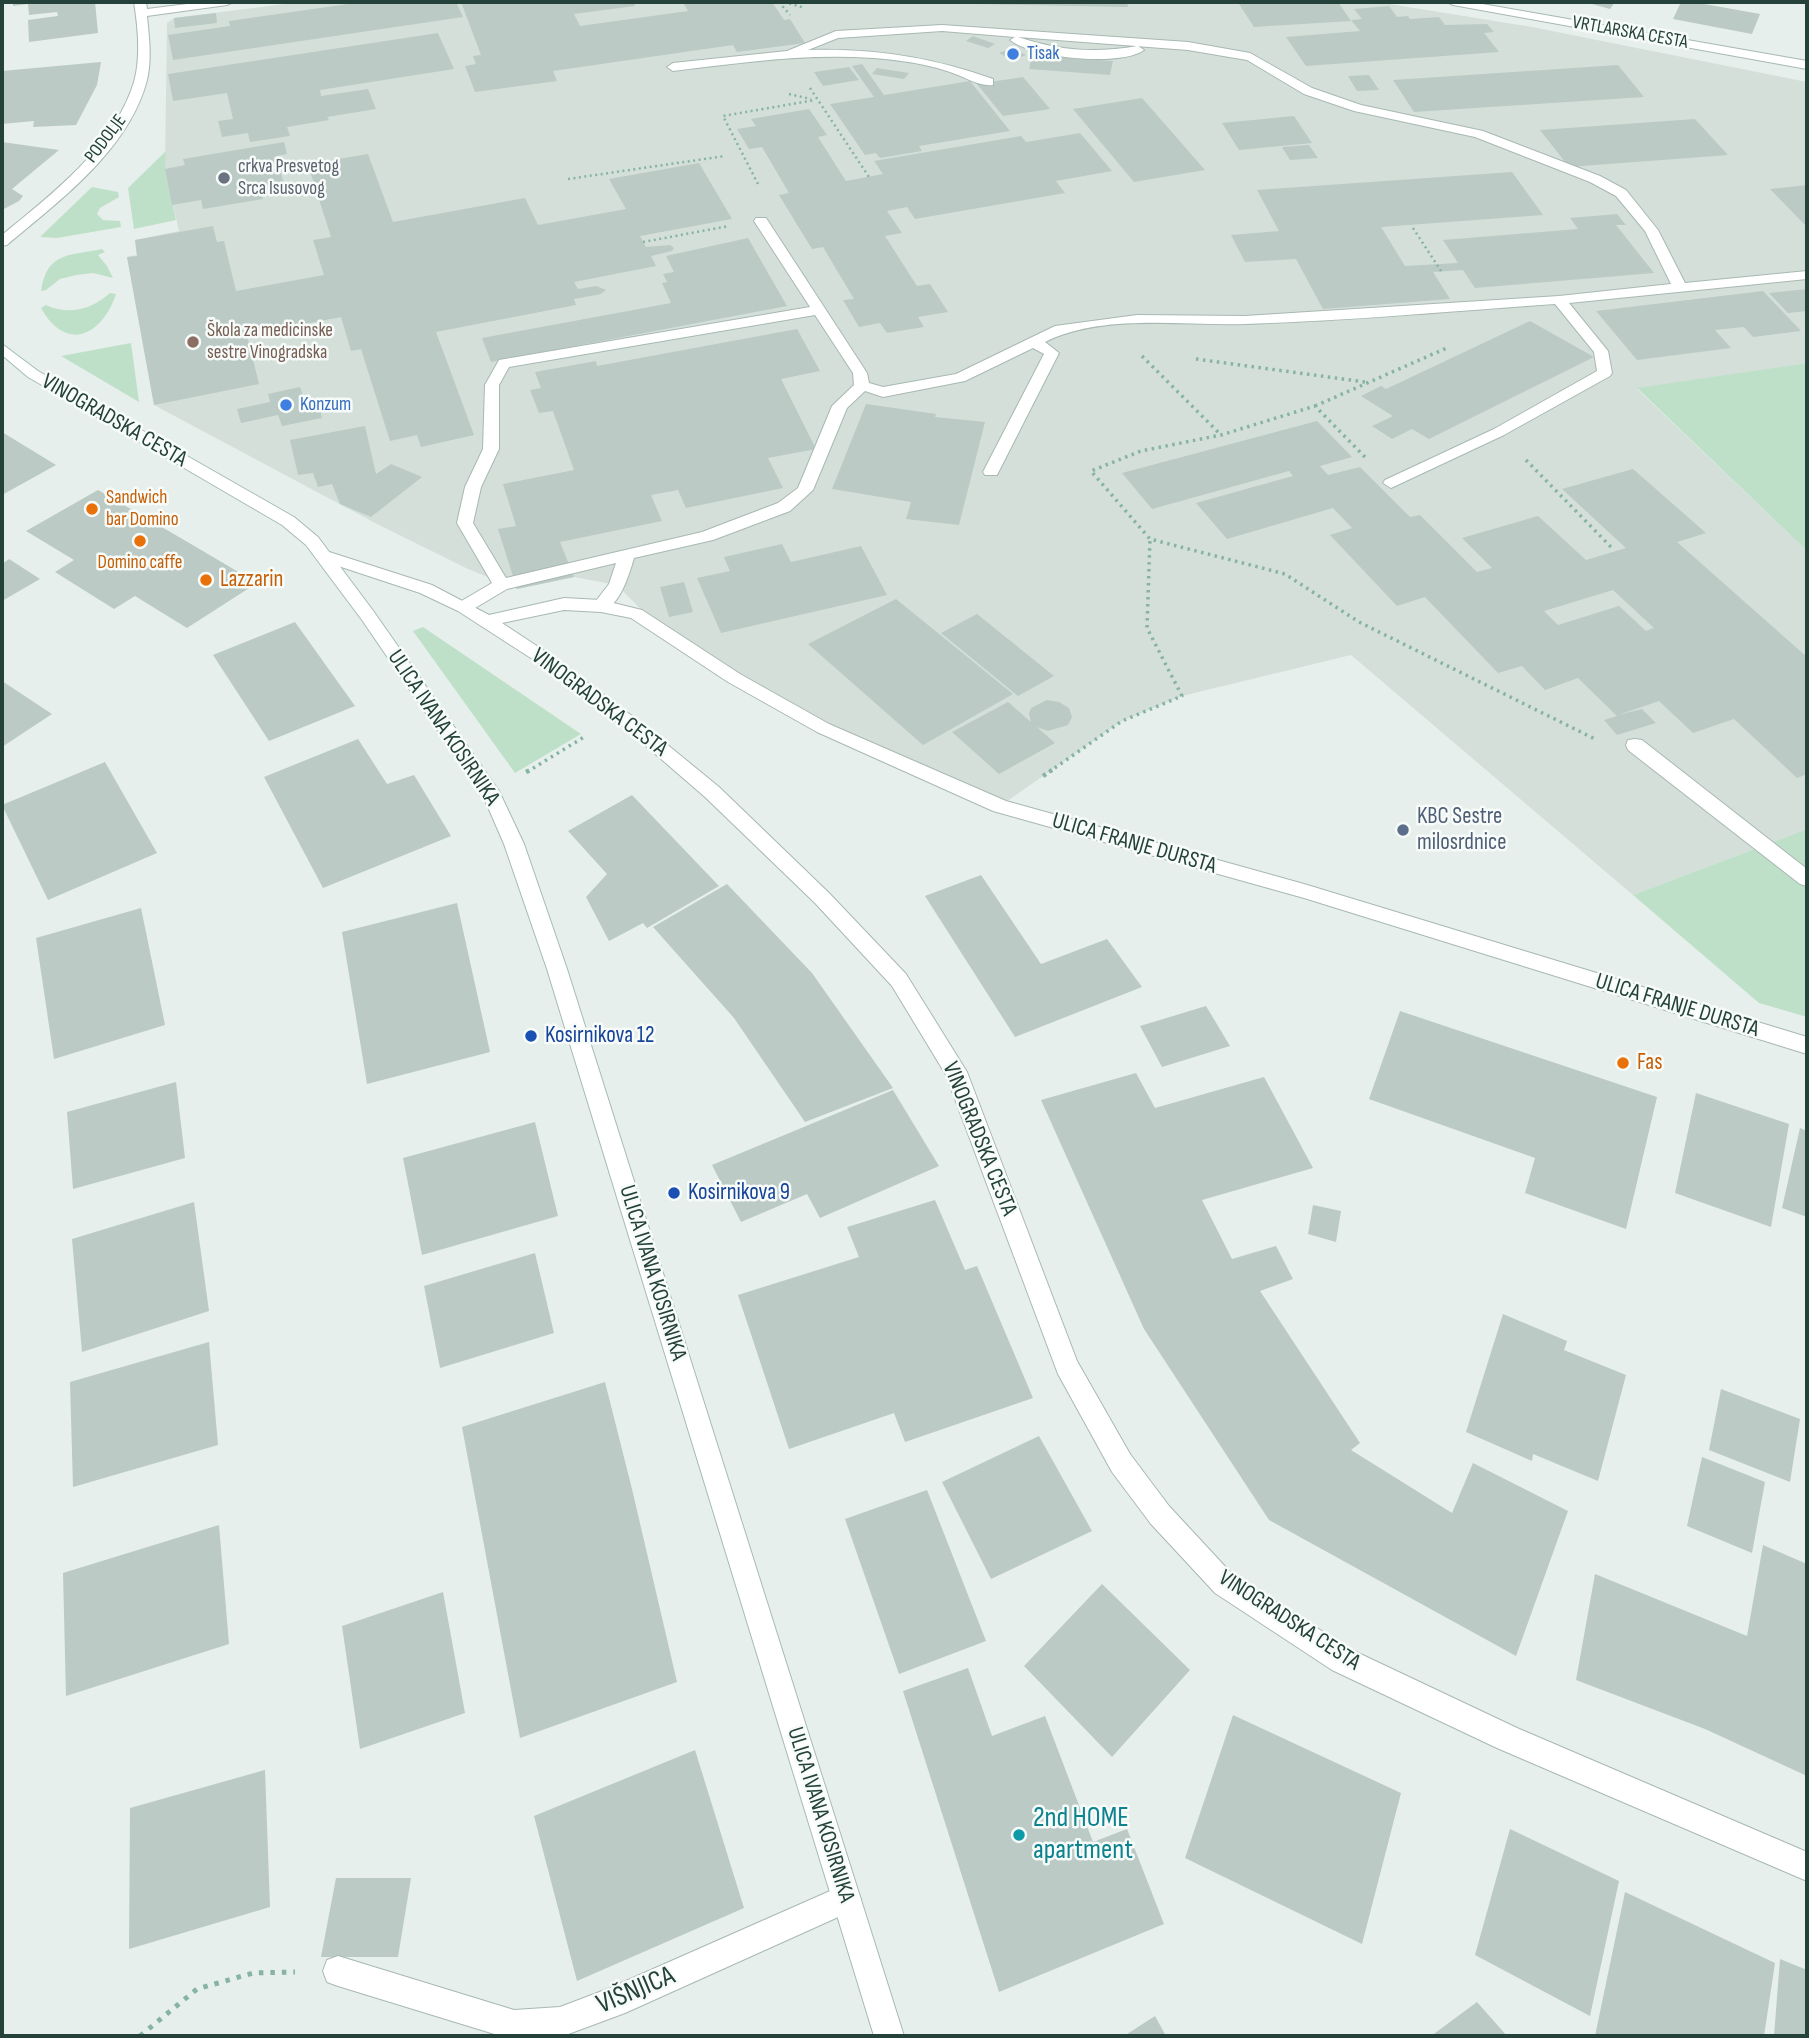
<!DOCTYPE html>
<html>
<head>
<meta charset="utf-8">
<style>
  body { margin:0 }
  #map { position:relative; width:1809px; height:2038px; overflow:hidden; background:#e6efeb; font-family:"Sofia Sans Condensed",sans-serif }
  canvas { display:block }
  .frame { position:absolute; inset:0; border:4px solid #24423a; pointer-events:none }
</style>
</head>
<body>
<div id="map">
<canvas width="1809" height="2038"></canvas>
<div class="frame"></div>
</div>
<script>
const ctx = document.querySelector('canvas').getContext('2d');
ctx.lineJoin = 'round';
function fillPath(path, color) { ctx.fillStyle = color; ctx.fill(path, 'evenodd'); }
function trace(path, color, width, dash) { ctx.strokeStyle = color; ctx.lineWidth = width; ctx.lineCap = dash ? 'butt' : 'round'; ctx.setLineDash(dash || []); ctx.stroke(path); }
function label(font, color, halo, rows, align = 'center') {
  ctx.font = font + ' "Sofia Sans Condensed",sans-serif'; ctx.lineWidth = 5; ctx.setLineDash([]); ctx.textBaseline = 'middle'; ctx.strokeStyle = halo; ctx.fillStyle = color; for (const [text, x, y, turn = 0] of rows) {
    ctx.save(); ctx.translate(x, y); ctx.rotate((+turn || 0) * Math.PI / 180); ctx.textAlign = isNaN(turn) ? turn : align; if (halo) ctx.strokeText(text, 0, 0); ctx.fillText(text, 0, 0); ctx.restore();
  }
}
const built = new Path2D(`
  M 301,2 L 1377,2 L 1532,27 L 1807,82 L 1807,363 L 1637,389 L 1807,551 L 1807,829 L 1633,895 L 1351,655 L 1182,696 L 1122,721 L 1000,806 L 823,728 L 660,629 L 617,585 L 574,577 L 517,589 L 468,569 L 377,524 L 154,405 L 127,257 L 137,255 L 135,240 L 179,231 L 165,169 L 167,23 L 174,18 Z`);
const green = new Path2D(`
  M 166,151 L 165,169 L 176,220 L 134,229 L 128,188 Z
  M 92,187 L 118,192 L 119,197 L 100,208 L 97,214 L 103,220 L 120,221 L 121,227 L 57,238 L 40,237 Z
  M 102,249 L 105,252 L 98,255 L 107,266 L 113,278 L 93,273 L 76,275 L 60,279 L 46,290 L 41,291 C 47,251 70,256 102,249 Z
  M 110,293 L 116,294 C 102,336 66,353 41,308 L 46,305 C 69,316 92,309 110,293 Z
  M 131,343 L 139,402 L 61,356 Z
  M 1807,363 L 1807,551 L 1637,388 Z
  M 423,627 L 581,734 L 515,773 L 413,631 Z
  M 1807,829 L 1807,1017 L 1759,1003 L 1633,895 Z`);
const building = new Path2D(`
  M 13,2 L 95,2 L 98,33 L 29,42 L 28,20 L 58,16 L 57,12 L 29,15 L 28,4 L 13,6 Z
  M 362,2 L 456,2 L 463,17 L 173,60 L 168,35 L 230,26 L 229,21 Z
  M 461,2 L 633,2 L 635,6 L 574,14 L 580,26 L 688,11 L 683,2 L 772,2 L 784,20 L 790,19 L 805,43 L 737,52 L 733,45 L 553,71 L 557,81 L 475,92 L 465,66 L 476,64 L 473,56 L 481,55 Z
  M 973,2 L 1127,2 L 1128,7 L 973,4 Z
  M 1274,2 L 1338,2 L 1351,21 L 1254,27 L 1239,4 Z
  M 1585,2 L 1615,2 L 1610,9 Z
  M 1681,2 L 1693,2 L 1760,14 L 1752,34 L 1673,19 Z
  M 1389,6 L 1397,17 L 1408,16 L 1410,19 L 1439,17 L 1445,25 L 1487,24 L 1494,32 L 1484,33 L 1499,52 L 1306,66 L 1286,37 L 1360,31 L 1351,20 L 1362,19 L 1354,9 Z
  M 216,13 L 217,23 L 175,28 L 174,18 Z
  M 438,33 L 454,69 L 320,90 L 321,96 L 368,89 L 376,109 L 327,117 L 329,120 L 287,127 L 290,136 L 250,142 L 248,133 L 222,137 L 218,121 L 233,119 L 227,93 L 173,101 L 168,74 Z
  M 973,36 L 995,44 L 988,48 L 966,41 Z
  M 1012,48 L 1026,55 L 1013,60 L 999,53 Z
  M 1032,55 L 1113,61 L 1110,75 L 1029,69 Z
  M 101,62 L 97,85 L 76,125 L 33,127 L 34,121 L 2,124 L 2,71 Z
  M 862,64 L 884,95 L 970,81 L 1010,131 L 919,146 L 922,151 L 880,158 L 876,153 L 865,155 L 830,104 L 874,97 L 852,66 Z
  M 1618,65 L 1644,97 L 1414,112 L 1393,80 Z
  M 849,67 L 859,80 L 823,86 L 814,72 Z
  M 877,68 L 909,73 L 904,79 L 872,74 Z
  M 1369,75 L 1379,90 L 1357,91 L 1348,76 Z
  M 1023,77 L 1050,109 L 1003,116 L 977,84 Z
  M 1142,98 L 1205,170 L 1134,182 L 1073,109 Z
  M 809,109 L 827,135 L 818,137 L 846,181 L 883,174 L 874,161 L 1021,136 L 1026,142 L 1080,133 L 1112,171 L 1056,181 L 1065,193 L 915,219 L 907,207 L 887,211 L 902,233 L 885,236 L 917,286 L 930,284 L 948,312 L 918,317 L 924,327 L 887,333 L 880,323 L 859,327 L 843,300 L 854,299 L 823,247 L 812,249 L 779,195 L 789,193 L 762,147 L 749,149 L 737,129 L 756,126 L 751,119 Z
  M 1294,116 L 1312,143 L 1239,150 L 1222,123 Z
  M 1695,119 L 1728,155 L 1569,167 L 1540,130 Z
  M 2,142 L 59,150 L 12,189 L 23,196 L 19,201 L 2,210 Z
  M 284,142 L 287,154 L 276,156 L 285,188 L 261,192 L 263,199 L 203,209 L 201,200 L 172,205 L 165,169 L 185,165 L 183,159 Z
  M 1309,145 L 1318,158 L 1290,160 L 1282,147 Z
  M 368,154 L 393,222 L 525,198 L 538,225 L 626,209 L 609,179 L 699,163 L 732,219 L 640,236 L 646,247 L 670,245 L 674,248 L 672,251 L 651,256 L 656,266 L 574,282 L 578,289 L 596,286 L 606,290 L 601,294 L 574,299 L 576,305 L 436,332 L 474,435 L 421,447 L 417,435 L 390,441 L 361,349 L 351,351 L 341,317 L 247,335 L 259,384 L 154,405 L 127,257 L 137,256 L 135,240 L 213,226 L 217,242 L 224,241 L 236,291 L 324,275 L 313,240 L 331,237 L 310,171 L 334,167 L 332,160 Z
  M 1512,172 L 1543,215 L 1381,227 L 1405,266 L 1458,263 L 1443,240 L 1578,229 L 1570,218 L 1617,214 L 1626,225 L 1616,225 L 1654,273 L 1475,288 L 1463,270 L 1433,272 L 1450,299 L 1323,309 L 1296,259 L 1245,262 L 1231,235 L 1279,231 L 1257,190 Z
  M 1807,185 L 1807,227 L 1770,189 Z
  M 748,238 L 787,306 L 491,362 L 482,338 L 671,303 L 662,283 L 667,282 L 663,274 L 674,272 L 666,256 Z
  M 1807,289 L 1807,311 L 1788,313 L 1769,293 Z
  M 1763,291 L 1801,331 L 1753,337 L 1744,327 L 1715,330 L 1731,348 L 1637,360 L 1596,311 Z
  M 1530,321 L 1594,357 L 1429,439 L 1412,429 L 1392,439 L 1372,426 L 1393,416 L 1361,396 L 1381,386 L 1386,389 Z
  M 797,329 L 820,371 L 781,379 L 816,449 L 768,458 L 783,488 L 686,508 L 678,490 L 651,495 L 662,521 L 560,542 L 574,577 L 517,589 L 498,529 L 516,526 L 503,484 L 574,470 L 553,411 L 539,413 L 530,390 L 541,388 L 535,372 L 596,361 L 597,366 Z
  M 300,387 L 305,401 L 317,399 L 322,418 L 282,426 L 278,415 L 241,423 L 237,409 L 270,402 L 268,394 Z
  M 866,404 L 936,414 L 935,417 L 985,422 L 959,525 L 906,519 L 911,502 L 832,489 Z
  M 1317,421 L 1352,457 L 1320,466 L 1328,475 L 1360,467 L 1410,517 L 1420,515 L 1477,572 L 1492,568 L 1462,538 L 1538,516 L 1586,560 L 1626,548 L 1562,489 L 1633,469 L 1706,533 L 1677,542 L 1807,657 L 1807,774 L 1797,778 L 1734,719 L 1693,733 L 1659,701 L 1618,715 L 1642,709 L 1656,723 L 1617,735 L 1604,720 L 1617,716 L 1578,678 L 1545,690 L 1522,666 L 1498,673 L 1425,597 L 1397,606 L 1330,535 L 1352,528 L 1333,508 L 1227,539 L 1196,503 L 1293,476 L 1289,471 L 1152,509 L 1122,473 ZM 1613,590 L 1654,628 L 1646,631 L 1619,606 L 1558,625 L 1544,611 Z
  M 365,426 L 376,474 L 391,464 L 422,477 L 371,517 L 340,504 L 332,484 L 318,487 L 313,473 L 298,475 L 290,440 Z
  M 2,432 L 56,465 L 2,495 Z
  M 98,490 L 191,544 L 257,583 L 187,628 L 135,596 L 114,609 L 55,572 L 74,560 L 26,531 Z
  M 782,544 L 791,562 L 861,546 L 887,595 L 721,633 L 697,578 L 730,571 L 724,557 Z
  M 9,559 L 40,579 L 2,601 L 2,564 Z
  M 684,582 L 693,612 L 669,617 L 660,587 Z
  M 896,599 L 1013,694 L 923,745 L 808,644 Z
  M 977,614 L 1054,676 L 1018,696 L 941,633 Z
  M 295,622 L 355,706 L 269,741 L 213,655 Z
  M 2,681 L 52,714 L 2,747 Z
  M 1047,700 L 1059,702 L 1069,708 L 1072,717 L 1068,725 L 1048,731 L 1037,727 L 1055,743 L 999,774 L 952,732 L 1008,702 L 1031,722 L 1029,714 L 1031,708 Z
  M 358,739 L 387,784 L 414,775 L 451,836 L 323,888 L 264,777 Z
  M 105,762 L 157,853 L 48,900 L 2,805 Z
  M 632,795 L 719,886 L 647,928 L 643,923 L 609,941 L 586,897 L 607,874 L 568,831 Z
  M 981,875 L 1041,964 L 1107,939 L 1142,987 L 1015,1037 L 925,896 Z
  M 727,884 L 812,973 L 893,1088 L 805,1122 L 734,1018 L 653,927 Z
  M 457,903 L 490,1052 L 367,1084 L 342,932 Z
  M 141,908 L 165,1025 L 54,1059 L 36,938 Z
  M 1206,1006 L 1230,1046 L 1162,1067 L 1140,1026 Z
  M 1400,1011 L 1657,1097 L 1626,1229 L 1525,1193 L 1535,1158 L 1369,1099 Z
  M 1136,1073 L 1155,1108 L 1264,1077 L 1313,1168 L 1202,1200 L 1232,1259 L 1276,1246 L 1293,1279 L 1260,1291 L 1360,1443 L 1351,1450 L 1452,1513 L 1473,1463 L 1568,1511 L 1516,1656 L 1269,1520 L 1144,1329 L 1041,1100 Z
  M 176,1082 L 185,1158 L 73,1189 L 67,1112 Z
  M 893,1090 L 939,1166 L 820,1218 L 807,1194 L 741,1222 L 712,1165 Z
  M 1696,1093 L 1789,1124 L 1771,1227 L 1675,1193 Z
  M 535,1122 L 558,1216 L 422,1255 L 403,1158 Z
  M 1800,1128 L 1807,1131 L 1807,1217 L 1782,1208 Z
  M 935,1200 L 965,1270 L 977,1266 L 1033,1398 L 905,1442 L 894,1413 L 789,1449 L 738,1295 L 859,1257 L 847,1227 Z
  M 194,1202 L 209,1311 L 82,1352 L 72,1239 Z
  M 1313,1205 L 1341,1211 L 1336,1242 L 1308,1234 Z
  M 535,1253 L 554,1333 L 440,1368 L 424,1286 Z
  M 1503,1314 L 1567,1341 L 1564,1350 L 1626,1375 L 1598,1481 L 1533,1454 L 1532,1461 L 1466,1432 Z
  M 209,1342 L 218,1445 L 73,1487 L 70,1382 Z
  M 605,1382 L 632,1489 L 677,1682 L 520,1738 L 462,1427 Z
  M 1721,1389 L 1800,1419 L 1790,1482 L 1709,1450 Z
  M 1039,1436 L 1092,1531 L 991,1579 L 942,1482 Z
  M 1702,1457 L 1765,1482 L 1752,1553 L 1687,1526 Z
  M 927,1490 L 986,1641 L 899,1674 L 845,1519 Z
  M 219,1525 L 229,1644 L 66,1696 L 63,1573 Z
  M 1763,1545 L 1807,1564 L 1807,1776 L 1705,1729 L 1576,1680 L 1595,1574 L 1747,1636 Z
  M 1102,1584 L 1190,1670 L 1112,1757 L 1024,1666 Z
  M 443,1592 L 465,1713 L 360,1749 L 342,1626 Z
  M 968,1668 L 992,1736 L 1045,1716 L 1093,1842 L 1127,1829 L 1164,1924 L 999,1992 L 903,1691 Z
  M 1233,1715 L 1401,1793 L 1362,1944 L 1185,1858 Z
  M 695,1750 L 744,1908 L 577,1981 L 534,1816 Z
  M 265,1770 L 270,1907 L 129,1949 L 130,1808 Z
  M 1510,1829 L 1619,1881 L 1590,2016 L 1475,1955 Z
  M 336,1878 L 411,1878 L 398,1957 L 321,1957 Z
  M 1625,1892 L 1775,1963 L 1764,2036 L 1595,2036 Z
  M 1780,1959 L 1807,1970 L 1807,2036 L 1774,2036 Z
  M 1477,2002 L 1507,2036 L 1431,2036 Z
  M 1155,2016 L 1166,2036 L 1124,2036 Z`);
const pathFar3 = new Path2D(`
  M 779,2 L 790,15
  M 784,2 L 805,8
  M 810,88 L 869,177
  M 789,94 L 811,99
  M 568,179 L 725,156
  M 758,184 L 723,116 L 815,100
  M 1413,228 L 1441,271
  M 643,242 L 729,226`);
const pathFar2 = new Path2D(`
  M 1142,356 L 1220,434
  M 1196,359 L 1365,382
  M 1315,406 L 1449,347
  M 1365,457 L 1315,406 L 1221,435 L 1141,451 L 1091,471 L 1150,539 L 1285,574 L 1359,622 L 1597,740
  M 1526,460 L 1611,547
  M 527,772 L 584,737
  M 1049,772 L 1122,721 L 1182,696 L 1147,628 L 1150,539`);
const pathFar1 = new Path2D(`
  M 526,772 L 530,770
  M 1043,776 L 1052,770`);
const path = new Path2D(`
  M 140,2036 L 197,1989 L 253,1973 L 295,1972`);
const lane = new Path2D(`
  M 942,25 L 1188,42 L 1250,53 L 1312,88 L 1361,105 L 1483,131 L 1600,176 L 1626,190 L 1658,230 L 1685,283 L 1807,271 L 1807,279 L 1569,303 L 1608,351 L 1612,373 L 1610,376 L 1504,435 L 1391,488 L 1383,483 L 1385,480 L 1494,429 L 1597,371 L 1594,352 L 1555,304 C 1452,311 1349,321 1245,324 C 1182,326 1103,313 1045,342 L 1059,353 L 997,475 L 985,475 L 983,472 L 1044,354 L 1033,348 L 965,381 L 883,397 L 865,391 L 847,408 L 813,490 L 790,511 L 713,540 L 634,558 C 629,575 620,606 601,612 L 592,606 L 609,584 L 616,563 L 507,589 L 470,611 L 458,611 L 455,607 L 458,603 L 492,583 L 457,523 L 465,487 L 483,449 L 485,385 L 499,360 L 810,307 L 754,221 L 756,218 L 766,218 L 768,221 L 867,373 L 869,383 L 883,387 L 956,374 L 1055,326 L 1137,315 L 1245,316 L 1559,296 L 1671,284 L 1645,231 L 1616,196 L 1590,182 L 1475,137 L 1354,111 L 1304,94 L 1247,60 L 1188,50 L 1018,37 C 1059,51 1095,53 1138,46 L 1144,50 C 1121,67 1032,58 1010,40 L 1015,37 L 942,31 L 838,38 L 808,50 C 873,48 932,57 993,79 L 993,85 C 979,87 961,75 947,71 C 923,63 898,60 873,58 C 806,53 739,63 673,71 L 667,67 L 673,63 L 787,51 L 836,31 ZM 815,315 L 853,373 L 854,385 L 832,406 L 798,488 L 778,503 L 702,532 L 506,578 L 473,523 L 481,487 L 499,449 L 499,385 L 509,367 Z
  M 1635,739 L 1642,740 L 1807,869 L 1807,886 L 1800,884 L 1628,750 L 1626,745 L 1628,740 Z`);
const street = new Path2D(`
  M 134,2 L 146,2 L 147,9 L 203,2 L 233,2 L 227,5 L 147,16 C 149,36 152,60 147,80 C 129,150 59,201 7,245 L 2,246 L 2,235 C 52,194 114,147 134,82 C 141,58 138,27 134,2 Z
  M 1447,2 L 1471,2 L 1807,61 L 1807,69 L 1453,5 Z
  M 323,550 L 432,585 L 489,615 L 564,598 L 601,600 L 642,610 L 740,674 L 829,724 L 1006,801 L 1304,884 L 1807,1037 L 1807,1054 L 1304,898 L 993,811 L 817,732 L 728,682 L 631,618 L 601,612 L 564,610 L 502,623 L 549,654 L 636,719 L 719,787 L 829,893 L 906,974 L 967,1072 L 1077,1361 L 1130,1454 L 1169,1506 L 1233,1575 L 1352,1650 L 1517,1728 L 1807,1852 L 1807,1881 L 1497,1748 L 1332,1670 L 1215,1593 L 1151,1524 L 1112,1472 L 1058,1374 L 946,1075 L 892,986 L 815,903 L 705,797 L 624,727 L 537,662 L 458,611 L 420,593 L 317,559 L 315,555 L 317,551 Z
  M 846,1884 L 856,1889 L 861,1899 L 856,1909 L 625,2013 L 563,2036 L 501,2036 L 338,1986 L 327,1982 L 323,1971 L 327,1960 L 338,1956 L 514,2010 L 560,2007 L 610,1988 Z`);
const secondary = new Path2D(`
  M 2,344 L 38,371 L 294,517 L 318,537 L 374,612 L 499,791 L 524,844 L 567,969 L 904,2036 L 874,2036 L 547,969 L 504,844 L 484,798 L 362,620 L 306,545 L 282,525 L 28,377 L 2,355 Z`);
const markers = [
  [1013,54,7,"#3f7fe0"],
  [224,178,7,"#6b7280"],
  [193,342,7,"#8d6e63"],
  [286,405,7,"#3f7fe0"],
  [92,509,7,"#e8710a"],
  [140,541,7,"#e8710a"],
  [206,580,7,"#e8710a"],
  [1403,830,7,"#5c6f8a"],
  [531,1036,7,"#1a4fb4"],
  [1623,1063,7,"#e8710a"],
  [674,1193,7,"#1a4fb4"],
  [1019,1835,7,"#0f9aa8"]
];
const farStreetnames = [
  ["VRTLARSKA CESTA",1630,33,10],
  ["PODOLJE",106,139,-53]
];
const farShopnames = [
  ["Tisak",1027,54],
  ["Konzum",300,405]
];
const farWorshipnames = [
  ["crkva Presvetog",238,167],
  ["Srca Isusovog",238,189]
];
const farEducationnames = [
  ["Škola za medicinske",207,331],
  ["sestre Vinogradska",207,353]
];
const farFoodnames = [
  ["Sandwich",106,498],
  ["bar Domino",106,520],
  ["Domino caffe",140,563,"center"]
];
const streetNames = [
  ["VINOGRADSKA CESTA",114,421,30],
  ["VINOGRADSKA CESTA",599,703,37],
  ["ULICA IVANA KOSIRNIKA",443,728,56],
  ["ULICA FRANJE DURSTA",1134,844,16],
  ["ULICA FRANJE DURSTA",1677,1006,17],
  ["VINOGRADSKA CESTA",979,1139,68],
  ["ULICA IVANA KOSIRNIKA",652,1273,73],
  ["VINOGRADSKA CESTA",1289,1621,33],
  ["ULICA IVANA KOSIRNIKA",820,1815,73]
];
const foodNames = [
  ["Lazzarin",220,580],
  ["Fas",1637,1063]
];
const serviceNames = [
  ["KBC Sestre",1417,817],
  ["milosrdnice",1417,843]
];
const transitNames = [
  ["Kosirnikova 12",545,1036],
  ["Kosirnikova 9",688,1193]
];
const nearCulturenames = [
  ["2nd HOME",1033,1819],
  ["apartment",1033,1851]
];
const nearStreetnames = [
  ["VIŠNJICA",636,1991,-23]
];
fillPath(built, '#d4dfda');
fillPath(green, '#bfe0c8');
fillPath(building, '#bbcac4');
trace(lane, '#a8b8b2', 2);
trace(street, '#a8b8b2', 2);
trace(secondary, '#a4bbb3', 2);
trace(pathFar3, '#86b3a5', 2.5, [2, 3.5]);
trace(pathFar2, '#86b3a5', 3.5, [2.5, 4.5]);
trace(pathFar1, '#86b3a5', 4.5, [3.5, 5]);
trace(path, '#86b3a5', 5, [4.5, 7]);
fillPath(lane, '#fff');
fillPath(street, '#fff');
fillPath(secondary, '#fff');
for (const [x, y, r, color] of markers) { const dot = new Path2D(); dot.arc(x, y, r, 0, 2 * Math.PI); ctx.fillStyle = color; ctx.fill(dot); trace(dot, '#f7fbf9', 2.5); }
label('19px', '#24423a', '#f7fbf9', farStreetnames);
label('19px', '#366cbe', '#f7fbf9', farShopnames, 'left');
label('19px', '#5b616d', '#f7fbf9', farWorshipnames, 'left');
label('19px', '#785e54', '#f7fbf9', farEducationnames, 'left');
label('19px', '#c56008', '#f7fbf9', farFoodnames, 'left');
label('23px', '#24423a', '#f7fbf9', streetNames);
label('23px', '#c56008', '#f7fbf9', foodNames, 'left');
label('23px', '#4e5e75', '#f7fbf9', serviceNames, 'left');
label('23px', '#164399', '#f7fbf9', transitNames, 'left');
label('28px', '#0d838f', '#f7fbf9', nearCulturenames, 'left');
label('28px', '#24423a', '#f7fbf9', nearStreetnames);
</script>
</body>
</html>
